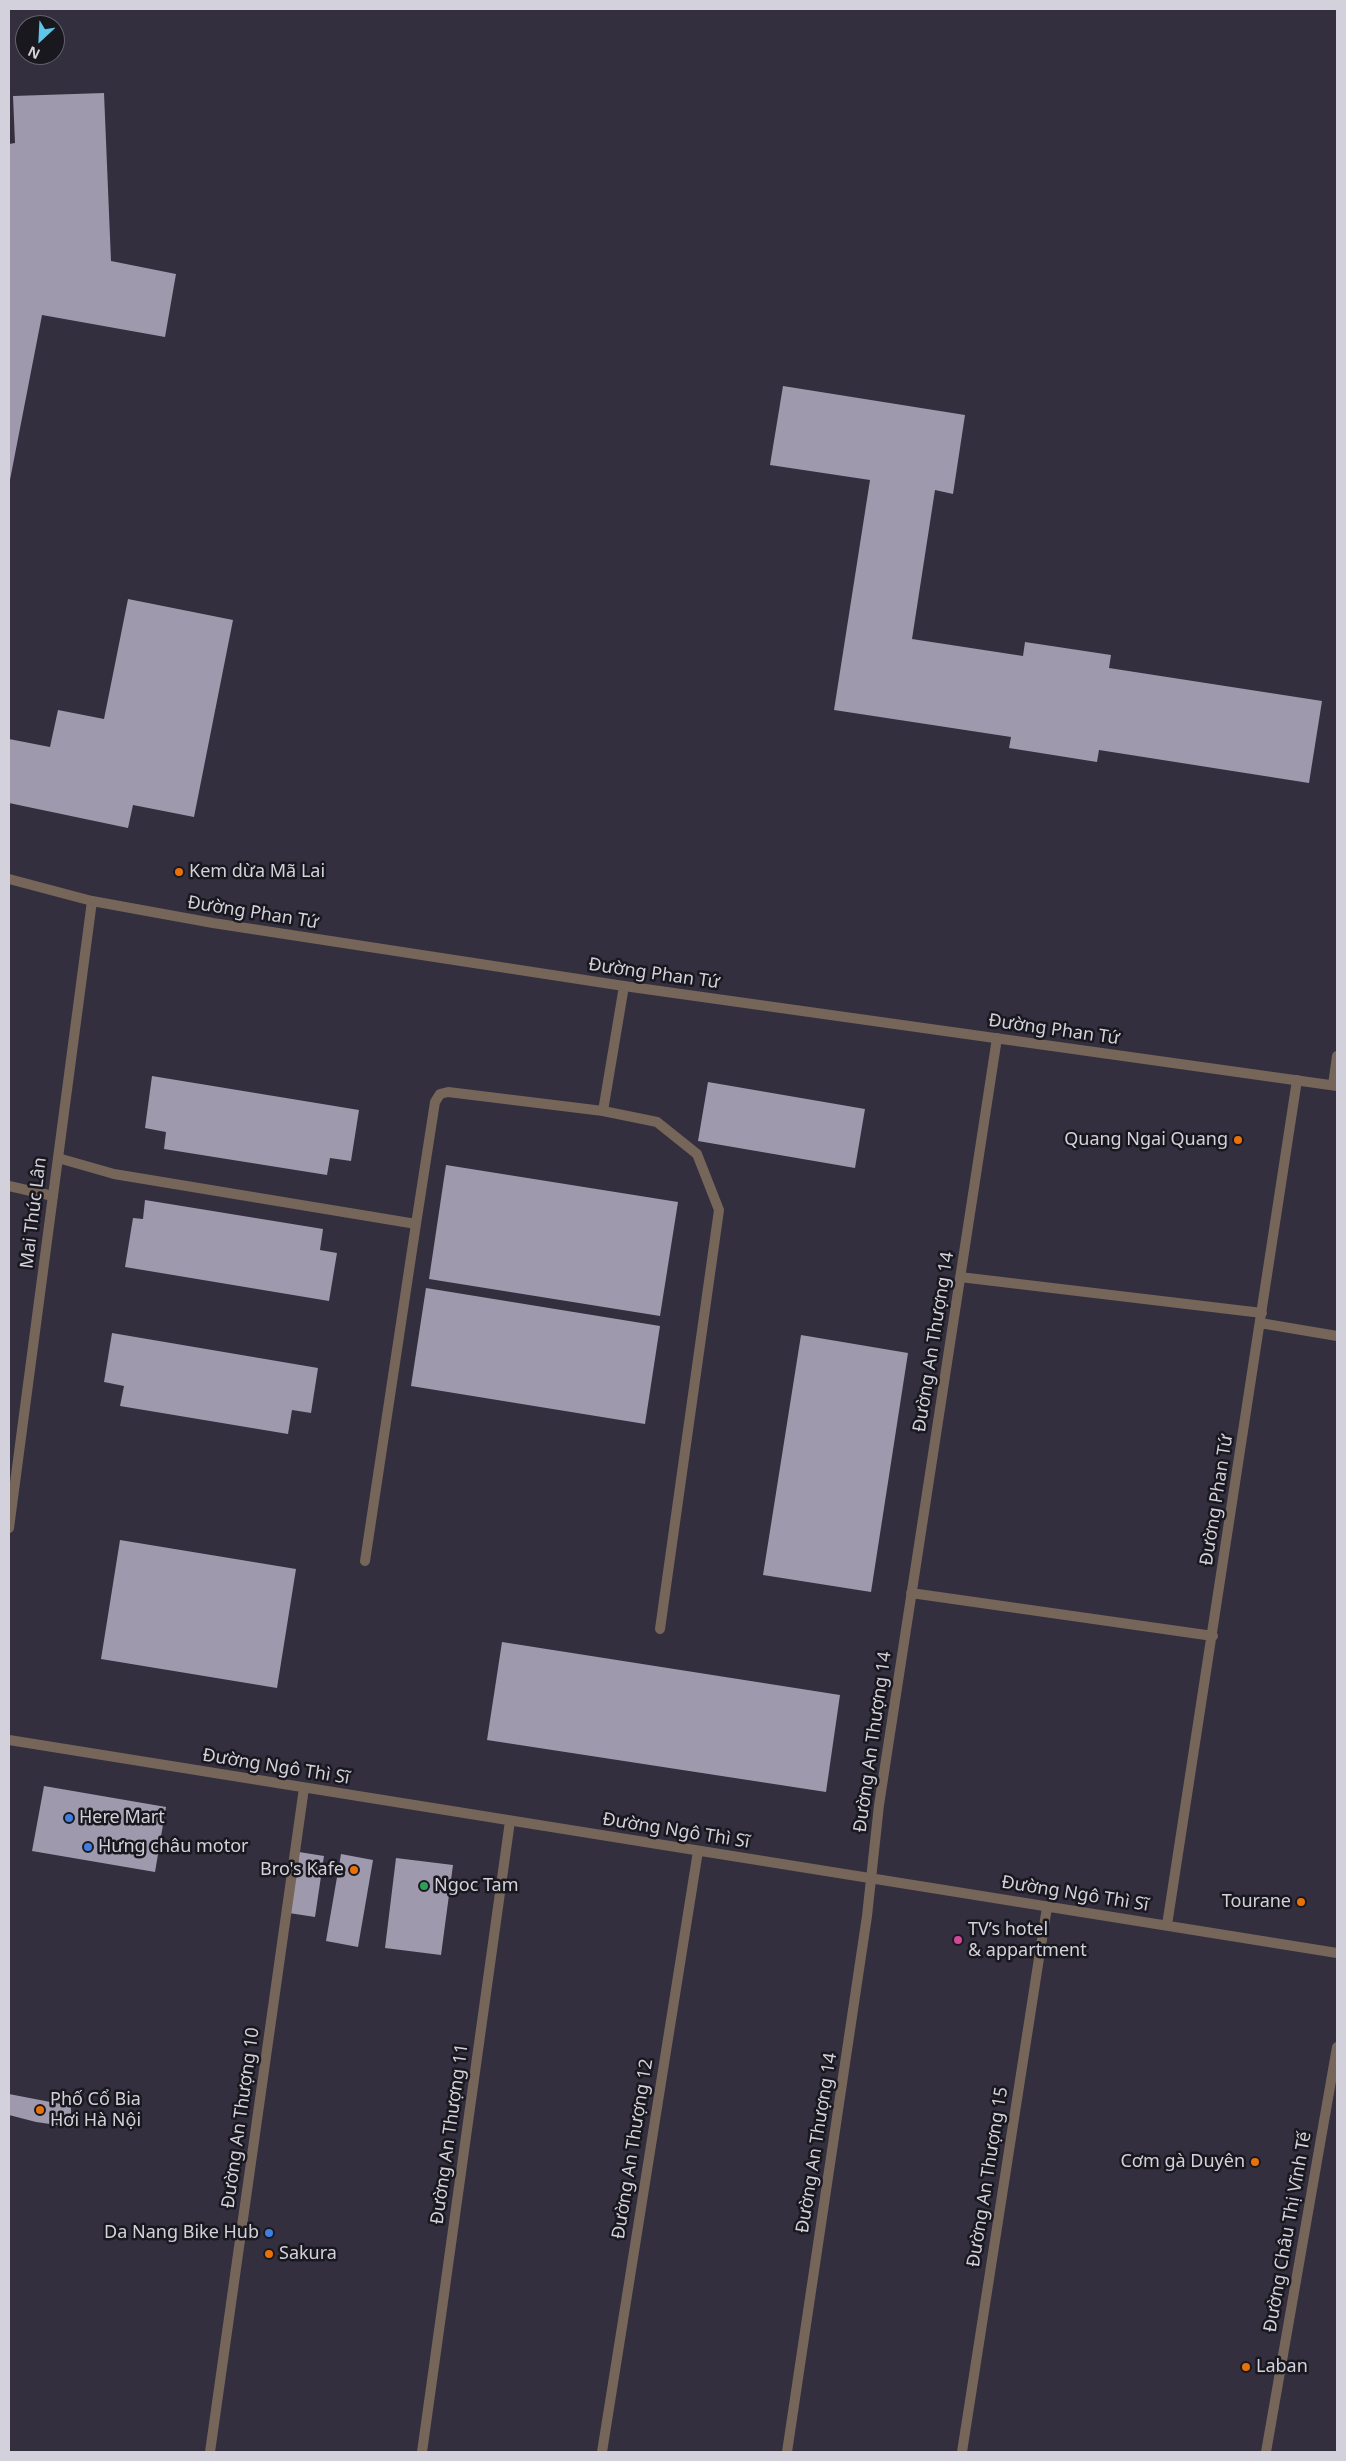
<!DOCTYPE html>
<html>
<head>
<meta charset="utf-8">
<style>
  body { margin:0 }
  #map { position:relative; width:1346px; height:2461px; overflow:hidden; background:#332f3f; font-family:"Noto Sans",sans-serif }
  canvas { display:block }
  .frame { position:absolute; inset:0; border:10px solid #d3d1db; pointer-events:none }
  .north { position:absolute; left:15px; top:15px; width:50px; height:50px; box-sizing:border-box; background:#1a181f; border:1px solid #64626a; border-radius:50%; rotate:205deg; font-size:14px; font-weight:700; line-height:20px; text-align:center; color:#d3d1db }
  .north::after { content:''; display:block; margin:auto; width:18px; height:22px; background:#5cc7e8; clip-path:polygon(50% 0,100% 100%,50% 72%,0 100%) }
</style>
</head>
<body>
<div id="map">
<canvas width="1346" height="2461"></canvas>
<div class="frame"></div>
<div class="north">N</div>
</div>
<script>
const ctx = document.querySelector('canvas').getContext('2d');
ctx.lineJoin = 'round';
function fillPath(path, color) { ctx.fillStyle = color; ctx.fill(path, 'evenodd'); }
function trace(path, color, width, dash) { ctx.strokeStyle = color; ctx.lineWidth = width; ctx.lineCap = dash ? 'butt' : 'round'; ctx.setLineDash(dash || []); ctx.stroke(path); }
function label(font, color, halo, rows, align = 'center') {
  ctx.font = font + ' "Noto Sans",sans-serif'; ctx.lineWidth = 5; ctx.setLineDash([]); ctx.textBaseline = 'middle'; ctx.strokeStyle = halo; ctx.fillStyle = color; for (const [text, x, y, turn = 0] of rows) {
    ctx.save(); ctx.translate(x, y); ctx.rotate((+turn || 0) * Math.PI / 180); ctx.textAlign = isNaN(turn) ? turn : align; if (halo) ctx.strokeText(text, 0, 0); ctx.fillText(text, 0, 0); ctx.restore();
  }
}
const building = new Path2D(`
  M 104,93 L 111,261 L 176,274 L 165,337 L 42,315 L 9,485 L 9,144 L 15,143 L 13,96 Z
  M 783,386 L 965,415 L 953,494 L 935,490 L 912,639 L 1023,656 L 1025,642 L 1111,655 L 1109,668 L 1322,701 L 1309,783 L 1099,750 L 1097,762 L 1009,748 L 1011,737 L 834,710 L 870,480 L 770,465 Z
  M 128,599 L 233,620 L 194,817 L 133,805 L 128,828 L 9,803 L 9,739 L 50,747 L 58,710 L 104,719 Z
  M 152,1076 L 359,1110 L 351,1161 L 330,1158 L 327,1175 L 164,1149 L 166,1132 L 145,1128 Z
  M 708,1082 L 865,1109 L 855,1168 L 698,1141 Z
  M 446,1165 L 678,1202 L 660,1316 L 429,1279 Z
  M 145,1200 L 323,1229 L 320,1250 L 337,1253 L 329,1301 L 125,1267 L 133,1218 L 143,1219 Z
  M 426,1288 L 660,1326 L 645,1424 L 411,1386 Z
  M 112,1333 L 318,1368 L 311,1413 L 292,1410 L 288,1434 L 120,1406 L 124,1386 L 104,1382 Z
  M 801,1335 L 908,1353 L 871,1592 L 763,1575 Z
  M 120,1540 L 296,1569 L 277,1688 L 101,1659 Z
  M 502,1642 L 840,1695 L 826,1792 L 487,1740 Z
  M 44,1786 L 166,1807 L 155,1872 L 32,1851 Z
  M 299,1852 L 324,1856 L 315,1917 L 289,1913 Z
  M 341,1854 L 373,1860 L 358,1947 L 326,1941 Z
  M 396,1858 L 453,1865 L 441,1955 L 385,1948 Z
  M 9,2094 L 71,2106 L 71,2127 L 36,2122 L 9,2115 Z`);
const service = new Path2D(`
  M 624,986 L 603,1111 L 657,1122 L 697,1154 L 719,1210 L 660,1629
  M 1333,1085 L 1337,1056
  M 58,1158 L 114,1174 L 416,1224 L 435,1102 L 440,1094 L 448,1092 L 603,1111
  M 365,1561 L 416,1224`);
const minor = new Path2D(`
  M 9,1186 L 53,1196
  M 960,1277 L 1262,1313
  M 1260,1323 L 1337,1336
  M 911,1593 L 1213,1636
  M 9,1740 L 1337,1953
  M 1167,1925 L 1297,1080
  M 210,2452 L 304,1788
  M 422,2452 L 510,1821
  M 602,2452 L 698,1851
  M 787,2452 L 867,1916 L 879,1805 L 997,1038
  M 962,2452 L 1047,1907
  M 1266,2452 L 1337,2047`);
const tertiary = new Path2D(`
  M 9,879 L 92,901 L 213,923 L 624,986 L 1337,1086
  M 9,1528 L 92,901`);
const markers = [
  [179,872,5,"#e8710a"],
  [1238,1140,5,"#e8710a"],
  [69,1818,5,"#3f7fe0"],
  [88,1847,5,"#3f7fe0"],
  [354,1870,5,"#e8710a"],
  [424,1886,5,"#2e9e5b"],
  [1301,1902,5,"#e8710a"],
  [958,1940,5,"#d1479c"],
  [40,2110,5,"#e8710a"],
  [1255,2162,5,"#e8710a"],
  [269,2233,5,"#3f7fe0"],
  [269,2254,5,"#e8710a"],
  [1246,2367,5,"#e8710a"]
];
const poiNames = [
  ["Kem dừa Mã Lai",189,872],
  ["Quang Ngai Quang",1228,1140,"right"],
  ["Here Mart",79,1818],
  ["Hưng châu motor",98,1847],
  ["Bro's Kafe",344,1870,"right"],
  ["Ngoc Tam",434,1886],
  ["Tourane",1291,1902,"right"],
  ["TV’s hotel",968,1930],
  ["& appartment",968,1951],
  ["Phố Cổ Bia",50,2100],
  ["Hơi Hà Nội",50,2121],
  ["Cơm gà Duyên",1245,2162,"right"],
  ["Da Nang Bike Hub",259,2233,"right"],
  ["Sakura",279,2254],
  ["Laban",1256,2367]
];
const streetNames = [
  ["Đường Phan Tứ",253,913,9],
  ["Đường Phan Tứ",654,974,8],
  ["Đường Phan Tứ",1054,1030,8],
  ["Mai Thúc Lân",34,1213,-83],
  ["Đường An Thượng 14",934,1342,-81],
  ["Đường Phan Tứ",1217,1500,-81],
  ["Đường An Thượng 14",873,1742,-82],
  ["Đường Ngô Thì Sĩ",276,1767,9],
  ["Đường Ngô Thì Sĩ",676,1831,9],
  ["Đường Ngô Thì Sĩ",1075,1894,9],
  ["Đường An Thượng 10",241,2118,-82],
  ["Đường An Thượng 11",450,2134,-82],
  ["Đường An Thượng 14",817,2143,-81],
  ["Đường An Thượng 12",633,2149,-81],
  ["Đường An Thượng 15",988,2177,-81],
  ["Đường Châu Thị Vĩnh Tế",1288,2232,-80]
];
fillPath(building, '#9e99ac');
trace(service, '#756659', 10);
trace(minor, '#756659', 10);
trace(tertiary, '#756659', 10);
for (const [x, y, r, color] of markers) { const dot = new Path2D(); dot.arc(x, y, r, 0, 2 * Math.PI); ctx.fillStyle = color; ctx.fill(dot); trace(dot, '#1a181f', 2); }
label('18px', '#d3d1db', '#1a181f', poiNames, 'left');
label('18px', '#d3d1db', '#1a181f', streetNames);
</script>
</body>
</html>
